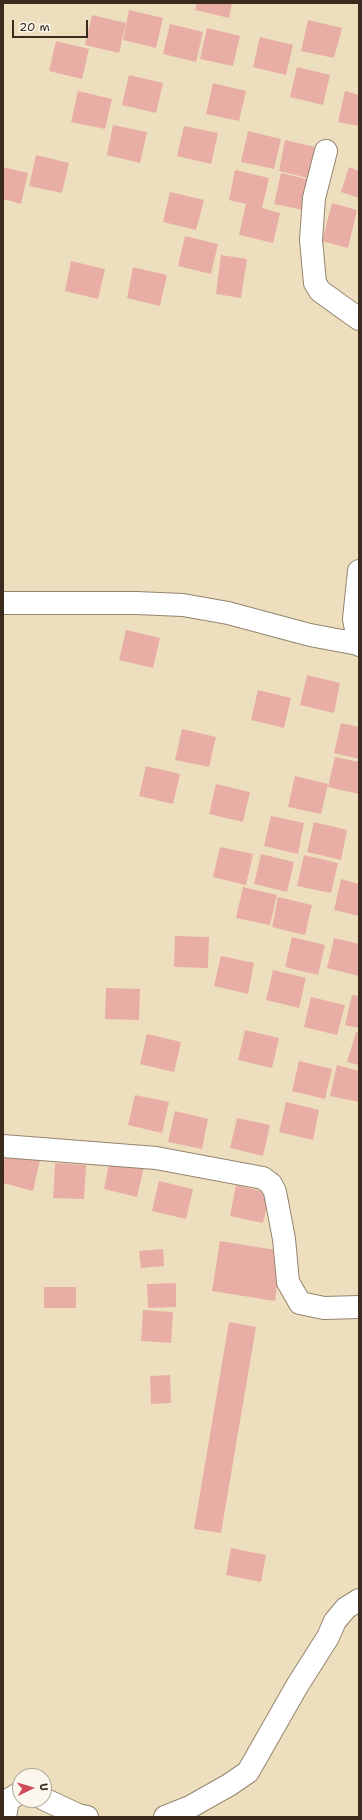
<!DOCTYPE html>
<html>
<head>
<meta charset="utf-8">
<style>
  body { margin:0 }
  #map { position:relative; width:362px; height:1820px; overflow:hidden; background:#eddfbe; font-family:"Shantell Sans",sans-serif }
  canvas { display:block }
  .frame { position:absolute; inset:0; border:4px solid #3b2a1e; pointer-events:none }
  .north { position:absolute; left:12px; top:1768px; width:40px; height:40px; box-sizing:border-box; background:#fbf7ec; border:1px solid #aea59a; border-radius:50%; rotate:85deg; font-size:11px; font-weight:700; line-height:16px; text-align:center; color:#3b2a1e }
  .north::after { content:''; display:block; margin:auto; width:14px; height:18px; background:#d1495b; clip-path:polygon(50% 0,100% 100%,50% 72%,0 100%) }
  .scale { position:absolute; left:12px; top:20px; width:76px; height:18px; box-sizing:border-box; border:2px solid #3b2a1e; border-top:0; padding-left:5px; font-size:12px; line-height:14px; white-space:nowrap; color:#3b2a1e; -webkit-text-stroke:3px #fbf7ec; paint-order:stroke }
</style>
</head>
<body>
<div id="map">
<canvas width="362" height="1820"></canvas>
<div class="frame"></div>
<div class="north">U</div>
<div class="scale">20 m</div>
</div>
<script>
const ctx = document.querySelector('canvas').getContext('2d');
ctx.lineJoin = 'round';
function fillPath(path, color) { ctx.fillStyle = color; ctx.fill(path, 'evenodd'); }
function trace(path, color, width, dash) { ctx.strokeStyle = color; ctx.lineWidth = width; ctx.lineCap = dash ? 'butt' : 'round'; ctx.setLineDash(dash || []); ctx.stroke(path); }
const building = new Path2D(`
  M 197,3 L 232,3 L 229,18 L 195,10 Z
  M 129,10 L 163,18 L 156,48 L 123,40 Z
  M 92,15 L 126,23 L 119,53 L 85,45 Z
  M 308,20 L 342,28 L 334,58 L 301,51 Z
  M 170,24 L 203,32 L 196,62 L 163,54 Z
  M 207,28 L 240,36 L 233,66 L 200,59 Z
  M 260,37 L 293,45 L 286,75 L 253,67 Z
  M 56,41 L 89,49 L 82,79 L 49,71 Z
  M 297,67 L 330,75 L 323,105 L 290,97 Z
  M 129,75 L 163,83 L 156,113 L 122,105 Z
  M 213,83 L 246,91 L 239,121 L 206,114 Z
  M 78,91 L 112,99 L 105,129 L 71,122 Z
  M 345,91 L 359,95 L 359,126 L 338,122 Z
  M 113,125 L 147,132 L 140,163 L 107,155 Z
  M 184,126 L 218,133 L 211,164 L 177,156 Z
  M 248,131 L 281,139 L 274,169 L 241,162 Z
  M 285,140 L 319,148 L 312,179 L 279,171 Z
  M 36,155 L 69,163 L 62,193 L 29,186 Z
  M 3,167 L 28,173 L 21,204 L 3,199 Z
  M 349,167 L 359,171 L 359,198 L 341,192 Z
  M 235,170 L 269,178 L 262,208 L 280,213 L 273,243 L 239,235 L 246,204 L 229,200 Z
  M 281,173 L 315,181 L 308,211 L 274,204 Z
  M 170,192 L 204,200 L 196,230 L 163,222 Z
  M 332,203 L 357,210 L 348,248 L 322,241 Z
  M 185,236 L 218,244 L 211,274 L 178,266 Z
  M 221,255 L 247,259 L 241,298 L 216,294 Z
  M 71,261 L 105,269 L 98,299 L 65,291 Z
  M 133,267 L 167,275 L 160,306 L 127,298 Z
  M 126,630 L 160,638 L 153,668 L 119,660 Z
  M 307,675 L 340,683 L 334,713 L 300,705 Z
  M 258,690 L 291,698 L 284,728 L 251,720 Z
  M 341,723 L 359,727 L 359,759 L 334,753 Z
  M 182,729 L 216,737 L 209,767 L 175,760 Z
  M 335,757 L 359,762 L 359,794 L 328,787 Z
  M 146,766 L 180,774 L 173,804 L 139,796 Z
  M 295,776 L 328,784 L 321,814 L 288,807 Z
  M 216,784 L 250,792 L 243,822 L 209,814 Z
  M 271,816 L 304,823 L 298,854 L 264,846 Z
  M 314,822 L 347,830 L 341,860 L 307,852 Z
  M 220,847 L 253,854 L 246,885 L 213,877 Z
  M 261,854 L 294,862 L 287,892 L 254,884 Z
  M 304,855 L 338,863 L 331,893 L 297,886 Z
  M 341,879 L 359,884 L 359,916 L 334,910 Z
  M 243,887 L 277,895 L 270,925 L 236,918 Z
  M 278,897 L 312,905 L 305,935 L 272,927 Z
  M 175,936 L 209,937 L 208,968 L 174,967 Z
  M 292,937 L 325,945 L 318,975 L 285,967 Z
  M 334,938 L 359,944 L 359,976 L 327,968 Z
  M 221,956 L 254,963 L 248,994 L 214,986 Z
  M 273,970 L 306,978 L 299,1008 L 266,1000 Z
  M 106,988 L 140,989 L 139,1020 L 105,1019 Z
  M 352,995 L 359,996 L 359,1028 L 345,1025 Z
  M 311,997 L 345,1005 L 337,1035 L 304,1027 Z
  M 245,1030 L 279,1038 L 272,1068 L 238,1060 Z
  M 356,1032 L 359,1033 L 359,1065 L 347,1062 Z
  M 147,1034 L 181,1042 L 174,1072 L 140,1064 Z
  M 299,1061 L 332,1069 L 325,1099 L 292,1091 Z
  M 337,1065 L 359,1071 L 359,1102 L 330,1096 Z
  M 135,1095 L 169,1102 L 162,1133 L 128,1125 Z
  M 286,1102 L 319,1110 L 313,1140 L 279,1132 Z
  M 175,1111 L 208,1119 L 202,1149 L 168,1142 Z
  M 237,1118 L 270,1125 L 263,1156 L 230,1148 Z
  M 6,1153 L 40,1160 L 33,1191 L 3,1183 L 3,1167 Z
  M 110,1159 L 144,1167 L 137,1197 L 104,1189 Z
  M 55,1163 L 86,1165 L 84,1199 L 53,1198 Z
  M 159,1181 L 193,1189 L 186,1219 L 152,1211 Z
  M 236,1185 L 270,1193 L 263,1223 L 230,1216 Z
  M 220,1241 L 282,1251 L 275,1301 L 212,1291 Z
  M 163,1249 L 164,1266 L 141,1268 L 139,1251 Z
  M 176,1283 L 176,1307 L 148,1308 L 147,1284 Z
  M 44,1287 L 76,1287 L 76,1308 L 44,1308 Z
  M 143,1310 L 173,1312 L 171,1343 L 141,1341 Z
  M 229,1322 L 256,1327 L 221,1533 L 194,1529 Z
  M 170,1375 L 171,1403 L 151,1404 L 150,1376 Z
  M 231,1548 L 266,1555 L 261,1582 L 226,1575 Z`);
const minor = new Path2D(`
  M 326,151 L 314,198 L 311,240 L 315,283 L 320,291 L 359,319
  M 359,571 L 354,619 L 359,645
  M 3,603 L 136,603 L 183,605 L 228,613 L 310,635 L 358,644
  M 3,1146 L 156,1158 L 263,1178 L 271,1184 L 275,1192 L 284,1239 L 288,1282 L 300,1303 L 324,1308 L 359,1307
  M 44,1799 L 78,1815 L 87,1817
  M 5,1817 L 8,1800 L 20,1793
  M 165,1817 L 190,1807 L 229,1785 L 248,1772 L 297,1686 L 328,1637 L 335,1621 L 346,1608 L 359,1600`);
fillPath(building, '#e8aea6');
trace(minor, '#94846e', 24);
trace(minor, '#fff', 22);
</script>
</body>
</html>
